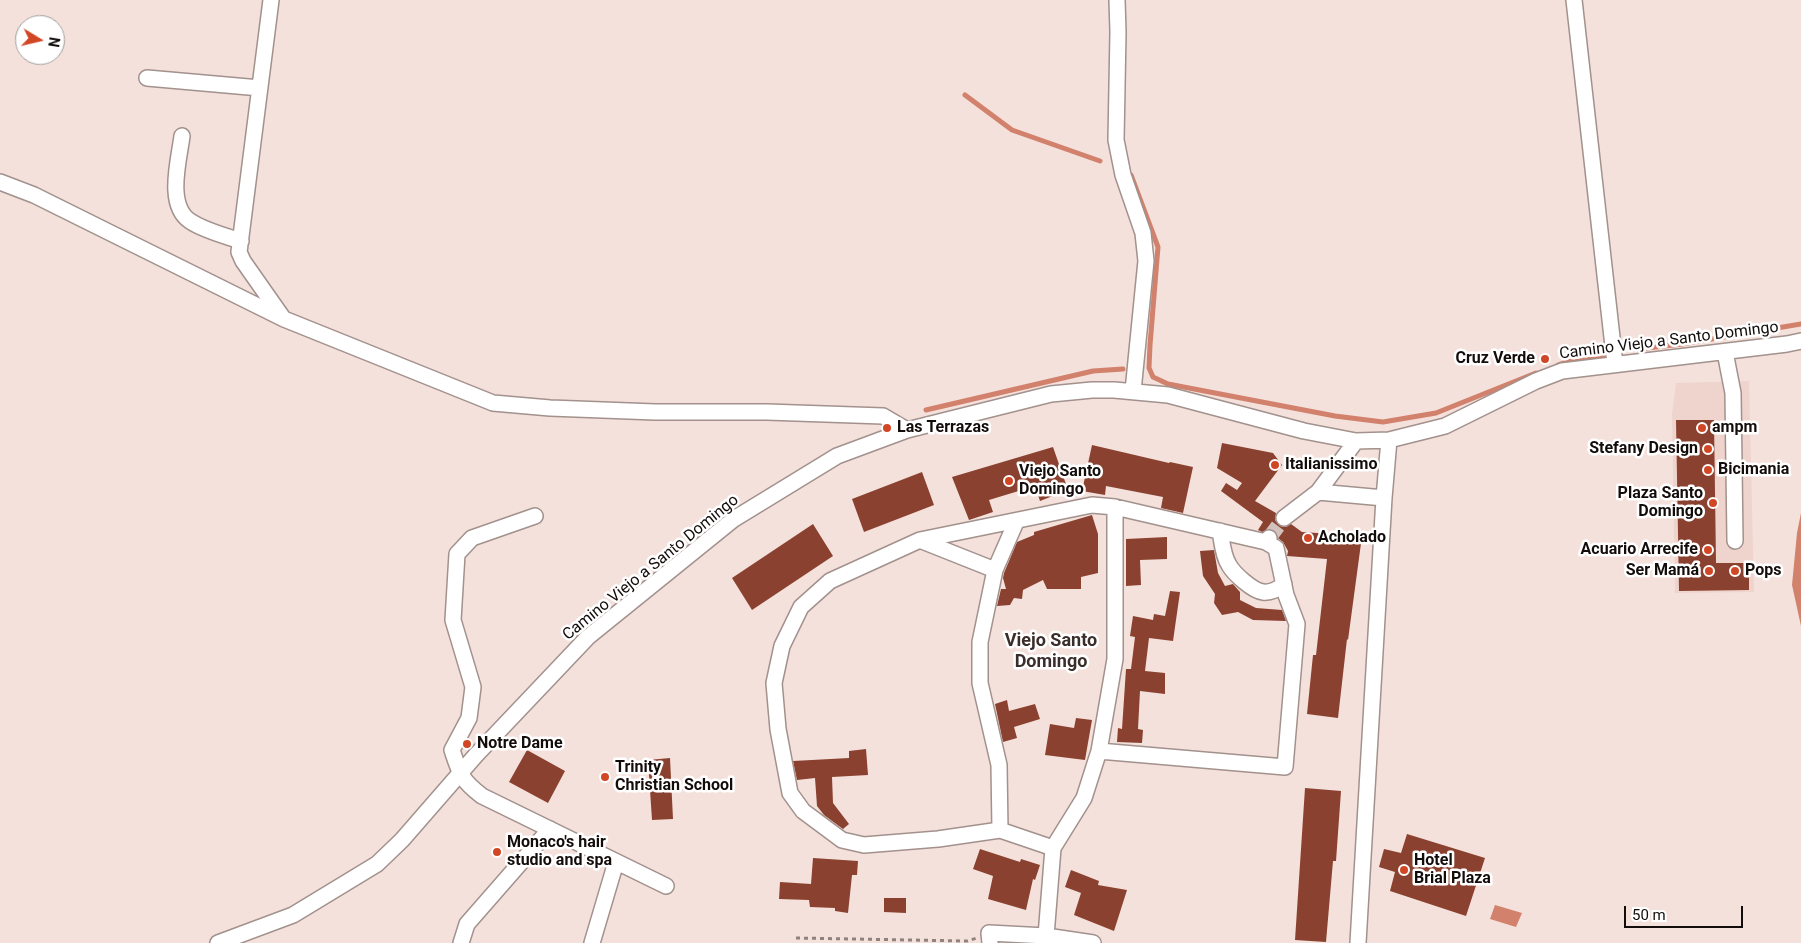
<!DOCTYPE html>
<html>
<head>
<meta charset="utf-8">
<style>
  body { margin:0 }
  #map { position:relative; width:1801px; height:943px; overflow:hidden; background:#f4e1dc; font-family:Roboto,sans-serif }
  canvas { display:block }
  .north { position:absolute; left:15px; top:15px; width:50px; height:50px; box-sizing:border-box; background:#fff; border:1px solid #a09e9d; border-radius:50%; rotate:99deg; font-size:14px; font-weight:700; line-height:20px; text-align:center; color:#120c0a }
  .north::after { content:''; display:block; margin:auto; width:18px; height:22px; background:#d14725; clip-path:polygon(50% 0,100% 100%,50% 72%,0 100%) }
  .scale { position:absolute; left:1624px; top:906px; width:119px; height:22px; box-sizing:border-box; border:2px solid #120c0a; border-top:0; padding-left:6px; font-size:15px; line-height:18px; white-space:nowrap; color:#120c0a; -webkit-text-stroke:4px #fff; paint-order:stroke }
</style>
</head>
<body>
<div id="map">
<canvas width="1801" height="943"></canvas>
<div class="north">N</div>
<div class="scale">50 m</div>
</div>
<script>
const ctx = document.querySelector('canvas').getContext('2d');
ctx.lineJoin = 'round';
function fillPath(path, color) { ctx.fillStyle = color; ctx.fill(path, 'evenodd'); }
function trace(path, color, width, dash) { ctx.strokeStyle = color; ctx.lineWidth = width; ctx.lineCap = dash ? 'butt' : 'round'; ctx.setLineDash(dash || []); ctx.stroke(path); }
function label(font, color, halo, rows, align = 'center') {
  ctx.font = font + ' Roboto,sans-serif'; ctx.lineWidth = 5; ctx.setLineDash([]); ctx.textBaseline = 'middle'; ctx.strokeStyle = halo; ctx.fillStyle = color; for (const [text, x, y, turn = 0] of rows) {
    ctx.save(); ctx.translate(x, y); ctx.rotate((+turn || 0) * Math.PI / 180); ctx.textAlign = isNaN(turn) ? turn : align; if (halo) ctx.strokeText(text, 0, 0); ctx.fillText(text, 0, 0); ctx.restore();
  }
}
const built = new Path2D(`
  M 1749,381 L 1754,592 L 1675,593 L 1672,414 L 1676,383 Z`);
const water = new Path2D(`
  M 1801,513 L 1801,626 L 1792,585 L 1797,533 Z
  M 1495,905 L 1522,913 L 1516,927 L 1490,919 Z`);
const stream = new Path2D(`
  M 965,95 L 1012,130 L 1100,161
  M 1131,175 L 1158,247 L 1150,345 L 1149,368 L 1153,377 L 1168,384 L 1335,416 L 1383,422 L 1436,413 L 1536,373
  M 1638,349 L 1682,344 L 1801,324
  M 1558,365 L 1566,362 L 1608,355
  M 926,410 L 1093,371 L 1123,369`);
const building = new Path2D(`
  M 1676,420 L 1714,420 L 1716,563 L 1749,563 L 1749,590 L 1679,591 Z
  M 1222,443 L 1273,453 L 1282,465 L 1255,501 L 1276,513 L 1275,520 L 1280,526 L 1286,527 L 1291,524 L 1302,532 L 1362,536 L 1348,640 L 1347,639 L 1338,718 L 1307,714 L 1313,655 L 1316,655 L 1327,559 L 1287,556 L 1288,551 L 1283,542 L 1278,538 L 1275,531 L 1270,529 L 1262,532 L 1258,530 L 1263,522 L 1221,491 L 1226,483 L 1237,490 L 1242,483 L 1217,468 Z
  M 1092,445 L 1169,463 L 1170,462 L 1193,467 L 1183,513 L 1161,508 L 1163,497 L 1106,486 L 1105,495 L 1082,491 Z
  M 1053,447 L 1068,490 L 1040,501 L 1035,486 L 989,500 L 993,512 L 969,520 L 952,477 Z
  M 922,472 L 934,505 L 864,532 L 852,499 Z
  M 1092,515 L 1098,534 L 1098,573 L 1081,577 L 1081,589 L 1047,589 L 1043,580 L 1023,590 L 1022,599 L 1014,598 L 1010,605 L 997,606 L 1001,589 L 1006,589 L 1003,578 L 1004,573 L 1017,542 L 1034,535 L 1034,532 Z
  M 813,524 L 833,556 L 752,610 L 732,578 Z
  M 1167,537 L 1167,559 L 1140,560 L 1141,585 L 1126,586 L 1126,539 Z
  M 1214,550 L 1218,573 L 1225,586 L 1233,584 L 1240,592 L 1240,600 L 1256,608 L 1282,610 L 1286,621 L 1253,620 L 1238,612 L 1222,615 L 1214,603 L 1215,594 L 1203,576 L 1200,551 Z
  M 1170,591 L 1180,592 L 1173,641 L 1149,638 L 1145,671 L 1165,673 L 1165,694 L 1140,691 L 1138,729 L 1143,730 L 1142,743 L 1117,742 L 1118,728 L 1122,729 L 1126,669 L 1131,669 L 1135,637 L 1130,636 L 1133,616 L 1153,620 L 1154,614 L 1165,616 Z
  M 1007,700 L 1009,711 L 1035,704 L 1040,719 L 1014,727 L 1017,738 L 1003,742 L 995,704 Z
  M 1076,718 L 1092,720 L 1085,760 L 1045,755 L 1050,724 L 1074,728 Z
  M 866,749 L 868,775 L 832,777 L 833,803 L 849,824 L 843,829 L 824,815 L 817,806 L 815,778 L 797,780 L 793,761 L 849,758 L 849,751 Z
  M 527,750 L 565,771 L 548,803 L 509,782 Z
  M 670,758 L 673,819 L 652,820 L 648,760 Z
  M 1305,788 L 1341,791 L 1336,861 L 1333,861 L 1326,942 L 1295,940 Z
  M 1407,834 L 1485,858 L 1466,916 L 1390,891 L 1395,872 L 1379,867 L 1384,849 L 1401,853 Z
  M 980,849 L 1020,862 L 1021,859 L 1040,865 L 1035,880 L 1033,879 L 1026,910 L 988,899 L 993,876 L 973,869 Z
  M 813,858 L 858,861 L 857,875 L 852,875 L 848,913 L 835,911 L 835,908 L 810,907 L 809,900 L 779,899 L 780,882 L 811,884 Z
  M 1071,870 L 1099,881 L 1098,885 L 1127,890 L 1114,931 L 1074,915 L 1081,893 L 1065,887 Z
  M 884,898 L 906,898 L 906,913 L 884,912 Z`);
const minorTunnel = new Path2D(`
  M 1269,538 L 1284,518`);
const path = new Path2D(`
  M 796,938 L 967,941 L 977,938`);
const minor = new Path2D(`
  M 271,0 L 239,252 L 243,261 L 283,318
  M 1117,0 L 1118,32 L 1116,140 L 1123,175 L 1143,233 L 1146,261 L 1133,391
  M 1574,0 L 1615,364
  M 147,78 L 260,88
  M 182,136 C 179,160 166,205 190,221 C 203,230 225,236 241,241
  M 0,182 L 34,195 L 284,319 L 493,403 L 550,408 L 655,412 L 767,412 L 883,416 L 907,430
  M 1725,352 L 1733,393 L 1735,541
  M 1318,492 L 1384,498
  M 535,516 L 472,538 L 457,554 L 453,620 L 473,687 L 469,718 L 452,750 C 460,774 461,780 482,796 L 666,886
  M 1284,518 L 1318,492 L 1356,441
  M 1220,531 C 1222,542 1223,556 1229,565 C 1234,574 1253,591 1263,592 C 1270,593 1279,589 1284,584
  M 922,541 L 995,570
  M 1099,751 L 1285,767 L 1297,624 L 1286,595 L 1276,548 L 1266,542
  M 1000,830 L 999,765 L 980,683 L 980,642 L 995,570 L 1016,522
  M 1053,848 L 1000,830 L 938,839 L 864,845 L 842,840 L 803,811 L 790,793 L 778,729 L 774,683 L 782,646 L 801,607 L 830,581 L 920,540 L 1092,505 L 1115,507 L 1266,542 L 1269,538
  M 1046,936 L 1053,848 L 1084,798 L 1099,751 L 1115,659 L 1115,507
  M 218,943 L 293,915 L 377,864 L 402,840 L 476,755 L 588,637 L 734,519 L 837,456 L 907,430 L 1051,394 L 1092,390 L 1114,390 L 1168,395 L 1304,431 L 1356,441 L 1389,440 L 1445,426 L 1536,381 L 1562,371 L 1787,344 L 1801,341
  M 461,943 L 467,924 L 550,829
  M 592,943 L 616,862
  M 990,943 L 989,933 L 1046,936 L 1093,943
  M 1358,943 L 1384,498 L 1389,440`);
const markers = [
  [1545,359,5,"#d14725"],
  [887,428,5,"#d14725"],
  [1702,428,5,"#d14725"],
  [1708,449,5,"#d14725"],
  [1275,465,5,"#d14725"],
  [1708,470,5,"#d14725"],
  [1009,481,5,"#d14725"],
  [1713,503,5,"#d14725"],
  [1308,538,5,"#d14725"],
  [1708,550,5,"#d14725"],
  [1709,571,5,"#d14725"],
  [1735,571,5,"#d14725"],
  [467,744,5,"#d14725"],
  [605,777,5,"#d14725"],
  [497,852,5,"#d14725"],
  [1404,870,5,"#d14725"]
];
const streetNames = [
  ["Camino Viejo a Santo Domingo",1669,341,-7],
  ["Camino Viejo a Santo Domingo",651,568,-39]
];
const poiNames = [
  ["Cruz Verde",1535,359,"right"],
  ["Las Terrazas",897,428],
  ["ampm",1712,428],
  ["Stefany Design",1698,449,"right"],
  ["Italianissimo",1285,465],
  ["Bicimania",1718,470],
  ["Viejo Santo",1019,472],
  ["Domingo",1019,490],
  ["Plaza Santo",1703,494,"right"],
  ["Domingo",1703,512,"right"],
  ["Acholado",1318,538],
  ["Acuario Arrecife",1698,550,"right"],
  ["Ser Mamá",1699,571,"right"],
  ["Pops",1745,571],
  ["Notre Dame",477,744],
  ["Trinity",615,768],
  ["Christian School",615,786],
  ["Monaco's hair",507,843],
  ["studio and spa",507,861],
  ["Hotel",1414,861],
  ["Brial Plaza",1414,879]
];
const neighbourhoodNames = [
  ["Viejo Santo",1051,641],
  ["Domingo",1051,662]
];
fillPath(built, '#eed4cd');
fillPath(water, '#d2816c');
trace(stream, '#d2816c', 5);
fillPath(building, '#8b412f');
trace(minorTunnel, '#d2c1bc', 15, [15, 8]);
trace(minor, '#a2918c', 18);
trace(path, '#8f827e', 3, [4, 4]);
trace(minor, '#fff', 15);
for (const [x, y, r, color] of markers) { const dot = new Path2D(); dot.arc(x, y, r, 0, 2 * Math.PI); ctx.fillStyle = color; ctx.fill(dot); trace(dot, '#fff', 2); }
label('16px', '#120c0a', '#fff', streetNames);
label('bold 16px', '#120c0a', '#fff', poiNames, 'left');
label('bold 18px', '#3b2e2a', '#fff', neighbourhoodNames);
</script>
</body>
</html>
